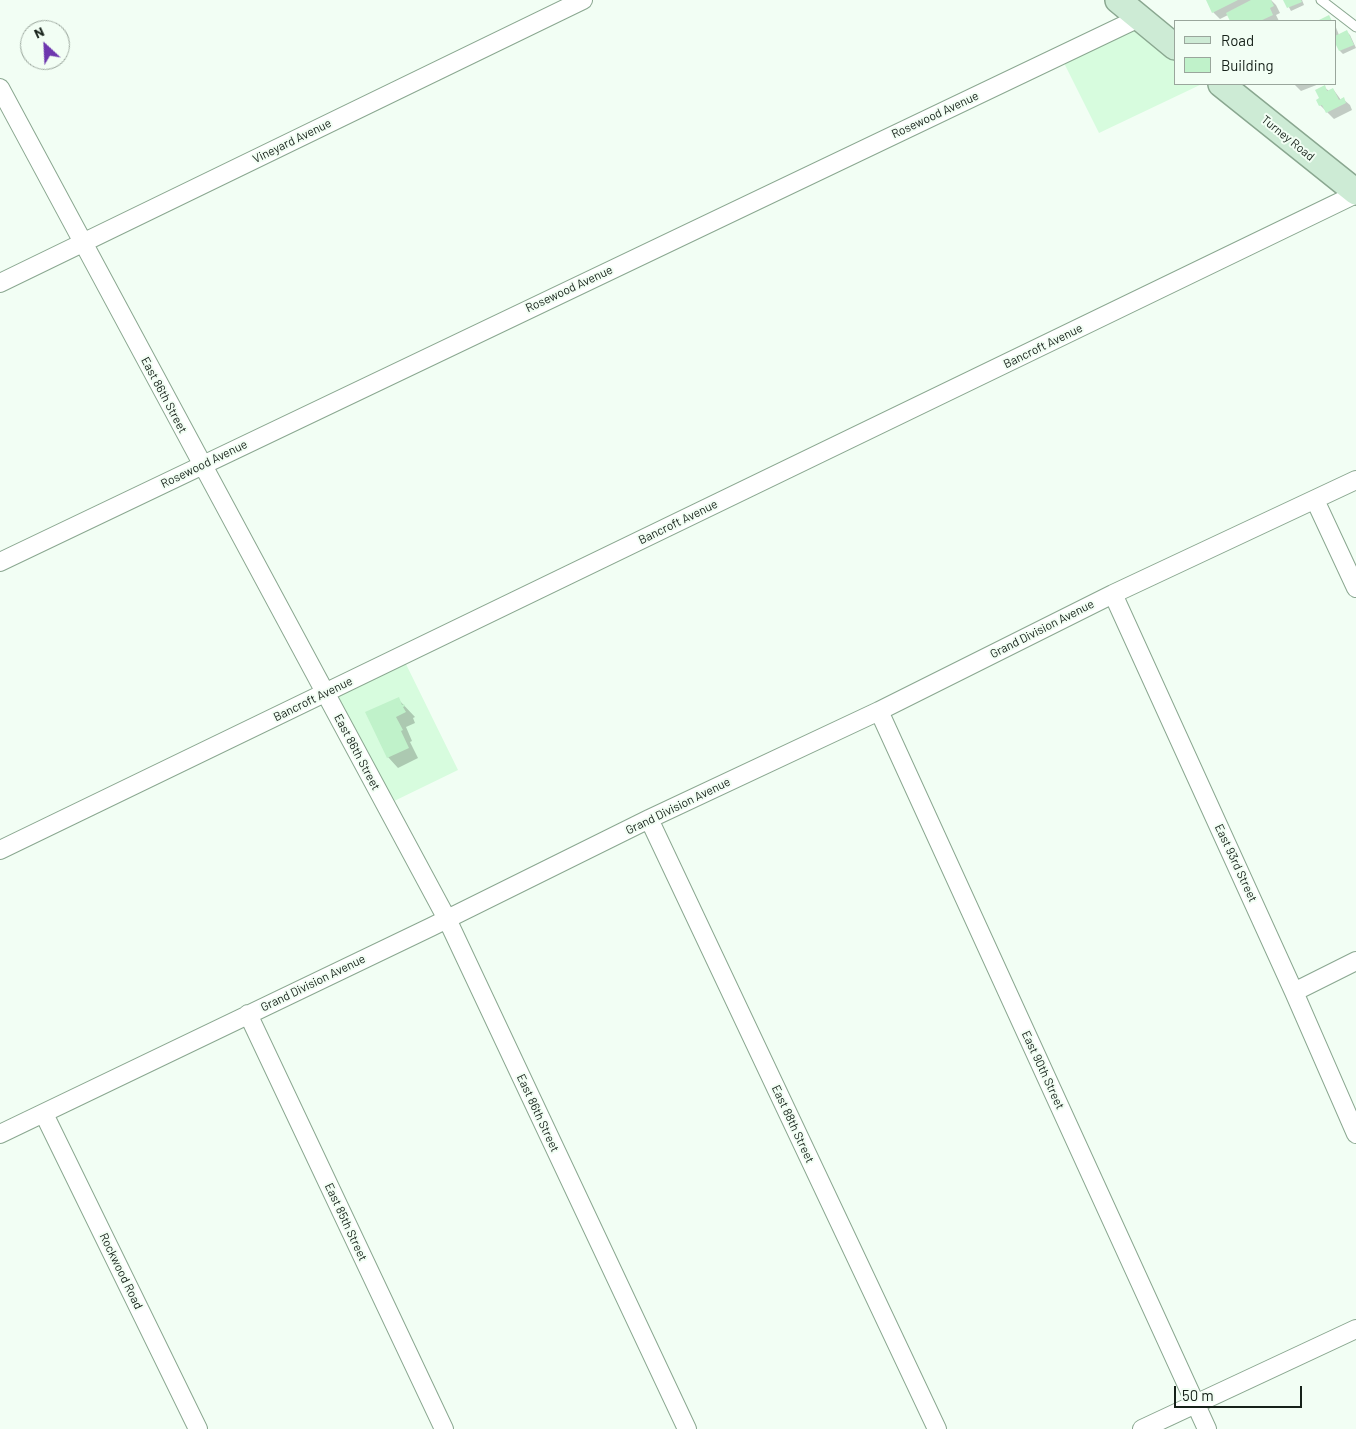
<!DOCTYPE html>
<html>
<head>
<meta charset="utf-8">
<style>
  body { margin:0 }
  #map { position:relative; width:1356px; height:1429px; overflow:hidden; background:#f2fef4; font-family:Barlow,sans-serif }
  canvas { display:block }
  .legend { position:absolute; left:1174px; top:20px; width:162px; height:65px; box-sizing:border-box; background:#f2fef4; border:1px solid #9aa69c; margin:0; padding:6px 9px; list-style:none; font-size:15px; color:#162119 }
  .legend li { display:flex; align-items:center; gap:10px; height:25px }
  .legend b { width:25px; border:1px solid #9aa69c }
  .north { position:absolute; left:20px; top:20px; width:50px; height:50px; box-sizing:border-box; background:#f2fef4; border:1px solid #9aa69c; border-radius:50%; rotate:335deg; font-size:14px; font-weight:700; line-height:20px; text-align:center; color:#162119 }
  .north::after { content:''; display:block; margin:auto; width:18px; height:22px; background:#6d37ae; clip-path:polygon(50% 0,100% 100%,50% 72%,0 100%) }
  .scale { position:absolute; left:1174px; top:1386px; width:128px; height:22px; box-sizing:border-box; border:2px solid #162119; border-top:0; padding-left:6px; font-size:15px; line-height:18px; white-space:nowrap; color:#162119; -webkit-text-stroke:4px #f2fef4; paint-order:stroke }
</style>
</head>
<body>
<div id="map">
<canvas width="1356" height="1429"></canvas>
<ul class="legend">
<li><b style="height:6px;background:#cdebd5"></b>Road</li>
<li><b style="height:14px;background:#c0f2ca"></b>Building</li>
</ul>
<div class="north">N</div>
<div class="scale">50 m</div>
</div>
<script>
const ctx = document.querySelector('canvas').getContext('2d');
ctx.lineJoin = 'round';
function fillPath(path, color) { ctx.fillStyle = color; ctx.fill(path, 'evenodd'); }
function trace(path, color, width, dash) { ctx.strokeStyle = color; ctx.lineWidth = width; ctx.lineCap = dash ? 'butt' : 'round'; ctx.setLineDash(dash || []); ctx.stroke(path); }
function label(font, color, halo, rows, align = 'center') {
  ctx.font = font + ' Barlow,sans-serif'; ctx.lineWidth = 4; ctx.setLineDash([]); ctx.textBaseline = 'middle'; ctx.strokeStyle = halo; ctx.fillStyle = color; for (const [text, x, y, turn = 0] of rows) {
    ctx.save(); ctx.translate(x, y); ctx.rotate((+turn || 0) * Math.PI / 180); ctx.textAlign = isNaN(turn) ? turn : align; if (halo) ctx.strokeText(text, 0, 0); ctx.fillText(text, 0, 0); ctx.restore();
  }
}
const built = new Path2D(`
  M 1139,18 L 1175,47 L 1175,84 L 1202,84 L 1099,133 L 1060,55 Z
  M 402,656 L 458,770 L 386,805 L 325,693 Z`);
const shadow = new Path2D(`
  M 1208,0 L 1271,0 L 1276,5 L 1280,13 L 1276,15 L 1279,21 L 1232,21 L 1228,15 L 1220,19 L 1213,12 Z
  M 1285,0 L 1302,0 L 1304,5 L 1291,11 Z
  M 1335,25 L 1339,35 L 1347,32 L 1350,35 L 1356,48 L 1343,54 L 1340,51 L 1335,40 Z
  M 1294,84 L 1319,84 L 1301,91 Z
  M 1324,87 L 1329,91 L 1333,89 L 1341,100 L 1343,99 L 1350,105 L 1352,110 L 1334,119 L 1320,105 Z
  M 398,699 L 415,717 L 413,718 L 415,723 L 406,727 L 412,741 L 410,742 L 418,758 L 398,768 L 388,757 Z`);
const building = new Path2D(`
  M 1206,0 L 1238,0 L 1212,13 Z
  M 1251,0 L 1271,0 L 1274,6 L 1270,8 L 1273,15 L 1260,21 L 1230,21 L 1226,13 Z
  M 1283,0 L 1301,0 L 1302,2 L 1287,8 Z
  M 1329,15 L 1332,21 L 1317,21 Z
  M 1347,30 L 1354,45 L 1339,51 L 1335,43 L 1335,36 Z
  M 1325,85 L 1327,91 L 1333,88 L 1339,100 L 1344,97 L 1346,103 L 1326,113 L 1322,105 L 1319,106 L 1316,100 L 1319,98 L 1315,90 Z
  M 399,697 L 402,705 L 404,704 L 405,706 L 403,707 L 406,712 L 396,717 L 403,730 L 401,731 L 409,748 L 387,758 L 365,712 Z`);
const lane = new Path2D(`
  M 1321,0 L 1356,27`);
const street = new Path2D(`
  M 0,88 L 447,919 L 687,1429
  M 0,283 L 583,0
  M 1315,500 L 1356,588
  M 0,562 L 1139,18
  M 1113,594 L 1294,992 L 1356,1134
  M 879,711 L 1207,1429
  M 649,819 L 937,1429
  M 0,850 L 1356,194
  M 1294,992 L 1356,961
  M 248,1014 L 444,1429
  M 44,1114 L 198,1429
  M 0,1134 L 431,927 L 649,819 L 879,711 L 1113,594 L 1356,480
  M 1142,1429 L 1356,1329`);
const secondary = new Path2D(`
  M 1118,0 L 1175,47
  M 1221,84 L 1356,192`);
const streetNames = [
  ["Rosewood Avenue",935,115,-25],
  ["Turney Road",1288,138,39],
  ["Vineyard Avenue",292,141,-26],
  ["Rosewood Avenue",569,289,-25],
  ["Bancroft Avenue",1043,346,-26],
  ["East 86th Street",164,395,62],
  ["Rosewood Avenue",204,464,-26],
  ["Bancroft Avenue",678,522,-26],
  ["Grand Division Avenue",1042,629,-27],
  ["Bancroft Avenue",313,699,-26],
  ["East 86th Street",357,752,62],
  ["Grand Division Avenue",678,806,-26],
  ["East 93rd Street",1236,863,65],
  ["Grand Division Avenue",313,983,-26],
  ["East 90th Street",1043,1070,65],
  ["East 86th Street",538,1113,65],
  ["East 88th Street",793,1124,65],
  ["East 85th Street",346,1222,65],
  ["Rockwood Road",121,1271,64]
];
fillPath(built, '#d7fcde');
fillPath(shadow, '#0003');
fillPath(building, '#c0f2ca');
trace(lane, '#8aa790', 11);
trace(street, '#8aa790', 20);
trace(secondary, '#8aa790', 28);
trace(lane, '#fff', 9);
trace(street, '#fff', 18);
trace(secondary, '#cdebd5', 25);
label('12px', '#162119', '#f2fef4', streetNames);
</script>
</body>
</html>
